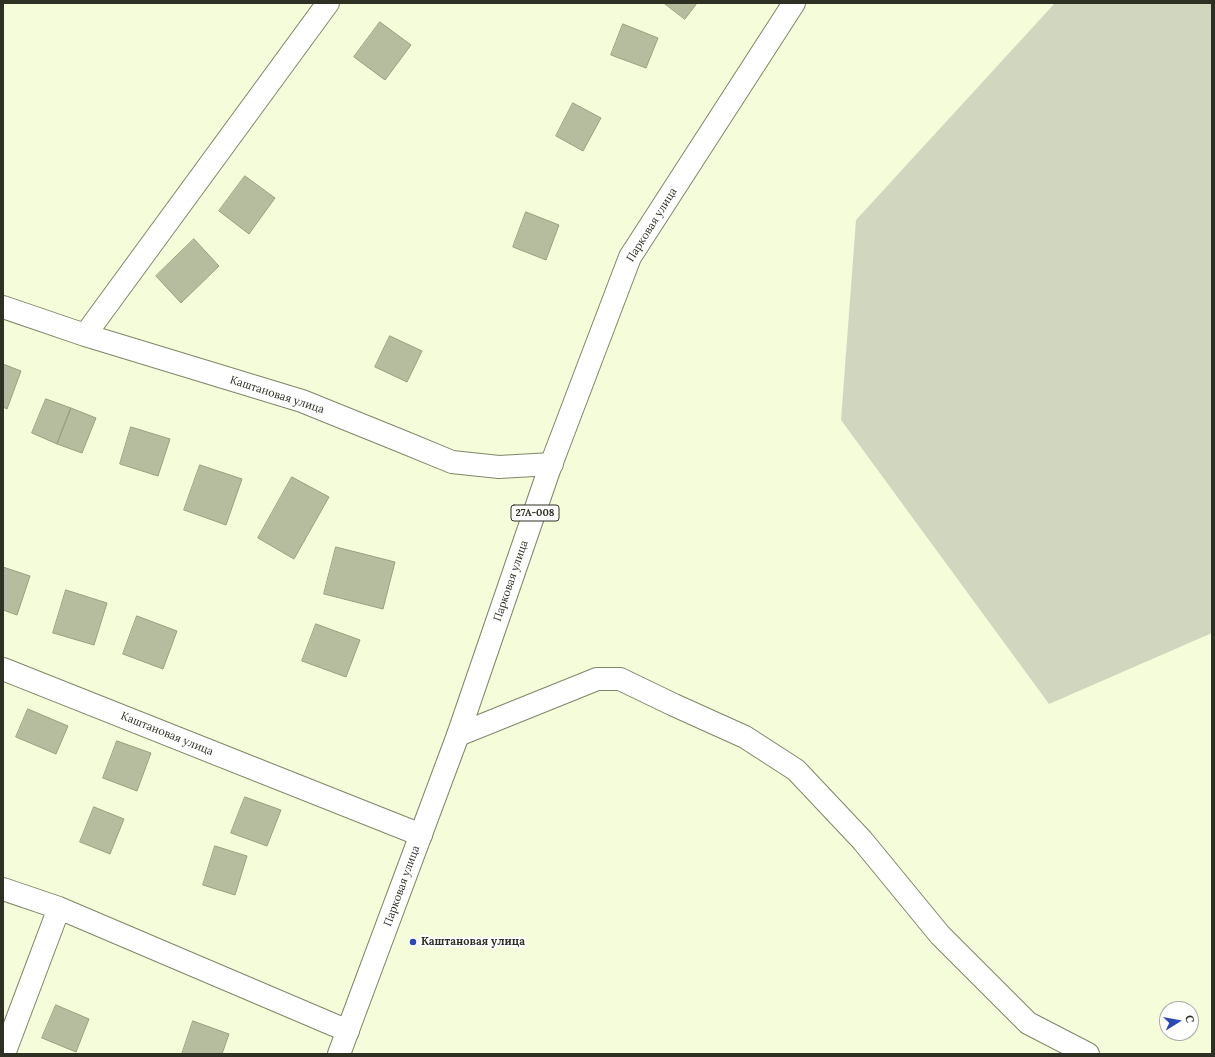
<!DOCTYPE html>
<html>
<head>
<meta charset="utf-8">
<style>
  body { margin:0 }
  #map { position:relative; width:1215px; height:1057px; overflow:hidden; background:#f4fcd9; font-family:Lora,serif }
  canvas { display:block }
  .frame { position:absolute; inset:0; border:4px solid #2d3023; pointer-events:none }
  .north { position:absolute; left:1159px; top:1001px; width:40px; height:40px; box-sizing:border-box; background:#fff; border:1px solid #abaca7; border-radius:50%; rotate:79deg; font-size:11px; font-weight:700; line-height:16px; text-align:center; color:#2d3023 }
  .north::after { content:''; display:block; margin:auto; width:14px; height:18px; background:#2b48b8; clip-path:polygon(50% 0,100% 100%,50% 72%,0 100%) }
</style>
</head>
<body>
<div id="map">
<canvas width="1215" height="1057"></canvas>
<div class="frame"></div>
<div class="north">С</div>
</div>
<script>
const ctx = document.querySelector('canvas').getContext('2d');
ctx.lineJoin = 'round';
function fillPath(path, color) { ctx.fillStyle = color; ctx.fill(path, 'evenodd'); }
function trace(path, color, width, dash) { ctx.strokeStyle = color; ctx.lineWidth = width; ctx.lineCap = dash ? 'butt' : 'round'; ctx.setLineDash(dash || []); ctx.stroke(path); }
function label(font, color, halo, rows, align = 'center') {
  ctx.font = font + ' Lora,serif'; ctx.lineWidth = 4; ctx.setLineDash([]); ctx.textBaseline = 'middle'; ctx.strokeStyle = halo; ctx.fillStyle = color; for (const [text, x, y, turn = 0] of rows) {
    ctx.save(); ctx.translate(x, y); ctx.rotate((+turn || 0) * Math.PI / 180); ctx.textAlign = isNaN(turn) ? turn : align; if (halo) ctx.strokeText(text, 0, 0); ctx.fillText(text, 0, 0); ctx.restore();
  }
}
const green = new Path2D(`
  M 1055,3 L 1212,3 L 1212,633 L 1049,704 L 841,420 L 856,220 Z`);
const building = new Path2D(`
  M 664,3 L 697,3 L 685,19 Z
  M 380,22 L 411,45 L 385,80 L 354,57 Z
  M 623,24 L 658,38 L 646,68 L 611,55 Z
  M 573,103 L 601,118 L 583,151 L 556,136 Z
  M 245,176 L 275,198 L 249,234 L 219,211 Z
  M 526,212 L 559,225 L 546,260 L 513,247 Z
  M 194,239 L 219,266 L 181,303 L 156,276 Z
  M 390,336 L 422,351 L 407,382 L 375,367 Z
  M 3,364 L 21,371 L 7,409 L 3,407 Z
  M 46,399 L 71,408 L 57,444 L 32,433 Z
  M 71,408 L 96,418 L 82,453 L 57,444 Z
  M 131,427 L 170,439 L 158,476 L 120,464 Z
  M 200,465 L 242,479 L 226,525 L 184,510 Z
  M 292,477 L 329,497 L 294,559 L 258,538 Z
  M 336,547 L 395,562 L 383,609 L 324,594 Z
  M 3,567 L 30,576 L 17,615 L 3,610 Z
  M 66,590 L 107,603 L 94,645 L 53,633 Z
  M 137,616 L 177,631 L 163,669 L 123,654 Z
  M 316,624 L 360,640 L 346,677 L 302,661 Z
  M 28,709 L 68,726 L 56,754 L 16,737 Z
  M 117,741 L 151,753 L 137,791 L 103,778 Z
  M 245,797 L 281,810 L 267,846 L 231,833 Z
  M 94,807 L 124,819 L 110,854 L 80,842 Z
  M 215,846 L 247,856 L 235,895 L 203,885 Z
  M 56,1005 L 89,1019 L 76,1052 L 42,1038 Z
  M 193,1021 L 229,1034 L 222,1054 L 182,1054 Z`);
const street = new Path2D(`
  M 3,307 L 85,335 L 302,401 L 401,441 L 452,462 L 499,467 L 552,464
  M 85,335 L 328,3
  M 3,669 L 421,835
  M 458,735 L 597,679 L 620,679 L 674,705 L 745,737 L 796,770 L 862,840 L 940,935 L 1028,1023 L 1088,1054
  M 3,889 L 59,908 L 348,1031
  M 4,1054 L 59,908`);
const primary = new Path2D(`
  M 339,1054 L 458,735 L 549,470 L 630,257 L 794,3`);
const markers = [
  [413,942,4,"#2b48b8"]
];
const shields = [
  [535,513,48]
];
const shieldNames = [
  ["27А-008",535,513]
];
const streetNames = [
  ["Парковая улица",652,225,-58],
  ["Каштановая улица",277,395,18],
  ["Парковая улица",511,581,-71],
  ["Каштановая улица",167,734,22],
  ["Парковая улица",402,886,-70]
];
const poiNames = [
  ["Каштановая улица",421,942]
];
fillPath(green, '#d1d7be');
fillPath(building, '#b6bd9e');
trace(building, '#99a080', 1);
trace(street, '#7f8667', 24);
trace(primary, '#7f8667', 24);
trace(street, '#fff', 22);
trace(primary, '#fff', 22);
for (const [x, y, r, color] of markers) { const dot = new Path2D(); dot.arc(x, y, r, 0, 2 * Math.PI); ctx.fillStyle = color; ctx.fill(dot); trace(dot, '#fff', 1.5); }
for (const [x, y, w] of shields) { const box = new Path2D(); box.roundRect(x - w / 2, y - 8, w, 16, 3); ctx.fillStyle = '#fff'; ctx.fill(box); trace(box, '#2d3023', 1); }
label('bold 10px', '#2d3023', null, shieldNames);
label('11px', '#2d3023', '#fff', streetNames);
label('bold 11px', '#2d3023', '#fff', poiNames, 'left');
</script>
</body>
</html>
